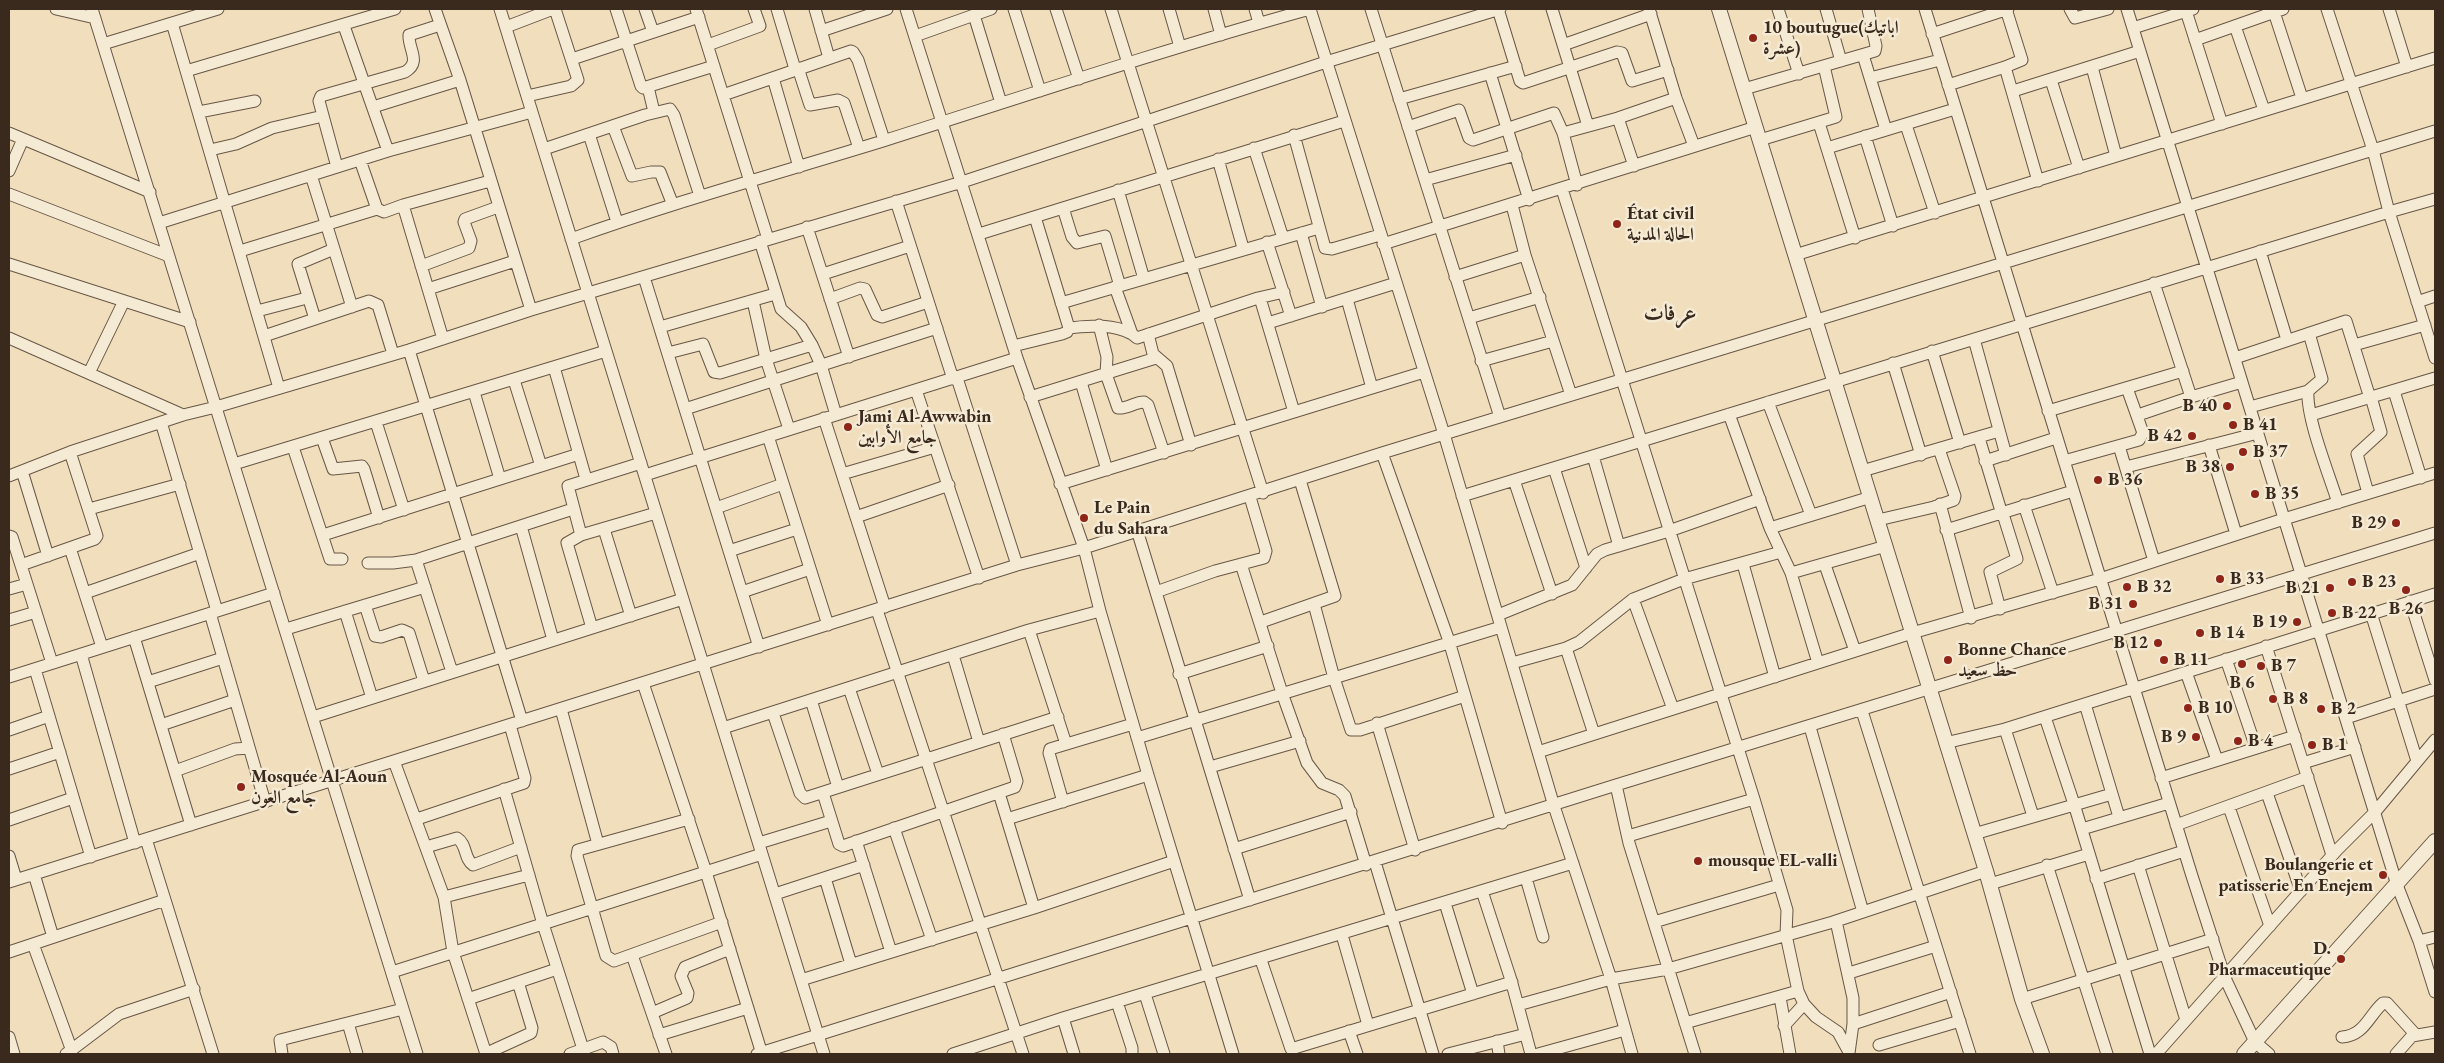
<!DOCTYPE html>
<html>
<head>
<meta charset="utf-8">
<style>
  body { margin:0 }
  #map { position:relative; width:2444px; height:1063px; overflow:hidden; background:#f0debd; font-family:"EB Garamond",serif }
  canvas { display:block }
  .frame { position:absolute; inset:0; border:10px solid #3a2a1e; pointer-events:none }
</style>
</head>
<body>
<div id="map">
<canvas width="2444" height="1063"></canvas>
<div class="frame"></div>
</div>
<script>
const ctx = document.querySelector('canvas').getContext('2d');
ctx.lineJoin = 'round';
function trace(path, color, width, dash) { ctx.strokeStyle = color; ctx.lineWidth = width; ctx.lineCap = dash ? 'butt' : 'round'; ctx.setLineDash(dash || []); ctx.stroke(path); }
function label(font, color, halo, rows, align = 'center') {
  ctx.font = font + ' "EB Garamond",Amiri,serif'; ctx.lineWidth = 5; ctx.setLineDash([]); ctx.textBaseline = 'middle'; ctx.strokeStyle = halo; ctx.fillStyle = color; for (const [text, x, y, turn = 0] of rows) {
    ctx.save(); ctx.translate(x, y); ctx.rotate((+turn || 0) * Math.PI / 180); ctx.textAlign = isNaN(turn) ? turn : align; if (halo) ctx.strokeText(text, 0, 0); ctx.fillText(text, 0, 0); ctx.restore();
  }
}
const minor = new Path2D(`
  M 56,9 L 95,18
  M 92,9 L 417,1054
  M 435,9 L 460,80 L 531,310
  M 500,9 L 824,1054
  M 616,9 L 641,86 L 643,88 L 714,66
  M 645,9 L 653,32
  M 696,9 L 768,239
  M 777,9 L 795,69
  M 815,9 L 829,58
  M 906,9 L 1017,358 L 1084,548 L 1100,611 L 1148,775 L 1233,1054
  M 1014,9 L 1040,91
  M 1056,9 L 1079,79
  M 1111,9 L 1263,493
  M 1169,9 L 1180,47
  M 1214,9 L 1221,35
  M 1255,9 L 1259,23
  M 1310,9 L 1444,434 L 1554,806 L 1611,979 L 1632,1054
  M 1371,9 L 1500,417
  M 1498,9 L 1520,81 L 1523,83 L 1617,52 L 1622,53 L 1632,81 L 1668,70
  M 1552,9 L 1588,126
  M 1649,9 L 1676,98 L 1694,146
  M 1778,9 L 1799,74
  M 1826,9 L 1841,61
  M 1925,9 L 2192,876 L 2225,978 L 2255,1042 L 2269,1054
  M 2070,9 L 2075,18 L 2108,9
  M 2127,9 L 2397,885 L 2419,941 L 2435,992
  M 2327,9 L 2373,150 L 2389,212 L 2435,358
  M 2389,9 L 2407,67
  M 2186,11 L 2222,124
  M 2274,12 L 2302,98
  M 974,15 L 1001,103
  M 172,23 L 279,388
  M 344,26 L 388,151
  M 2235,26 L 2264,110
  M 506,27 L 553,9
  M 2133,28 L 2193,9
  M 821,31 L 887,9
  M 1932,34 L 2008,9
  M 915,36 L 991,9
  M 2195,40 L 2283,9
  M 103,44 L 218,9
  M 708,45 L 760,26 L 754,9
  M 1563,45 L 1651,14
  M 1863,55 L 1886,130
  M 572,59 L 699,17
  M 2005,67 L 2038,181
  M 2092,67 L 2116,156
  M 798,68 L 810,105 L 838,100 L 844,103 L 859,148
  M 186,71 L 395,9
  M 1490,73 L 1529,200
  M 773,78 L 799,167
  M 1870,78 L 1940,60
  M 2051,80 L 2079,168
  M 1948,85 L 2005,67 L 2022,60 L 2006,9
  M 648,87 L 654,112
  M 1744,89 L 1875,51 L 1876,46 L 1868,9
  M 2013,91 L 2140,51
  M 723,95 L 851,51 L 853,52 L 858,60 L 884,140
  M 527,96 L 571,86 L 578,80 L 555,9
  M 1399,99 L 1516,66
  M 373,107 L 460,80
  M 199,112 L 255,101
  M 1618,118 L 1634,166
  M 1819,123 L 1855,238
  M 1906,125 L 1935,213
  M 613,126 L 632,176 L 651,172 L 660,172 L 673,205
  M 1408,127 L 1459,110 L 1469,138 L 1473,140 L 1554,113 L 1563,133 L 1577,185
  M 9,133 L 150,192
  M 1563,133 L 1618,118 L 1676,98
  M 589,134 L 617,222
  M 1294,135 L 1325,248 L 1332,249 L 1380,235
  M 1865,136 L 1893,226
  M 1760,140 L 1836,117 L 1824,66
  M 1254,148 L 1283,238
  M 1827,148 L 1955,109
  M 544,149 L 645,115 L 670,109 L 674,115 L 700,196
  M 210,150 L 236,144 L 272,128 L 323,116
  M 1218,159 L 1243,248
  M 360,160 L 377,209 L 384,212 L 403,205
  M 337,167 L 319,101 L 321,96 L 405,72 C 422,62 408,49 409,35 L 440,25
  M 9,171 L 23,139
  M 311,175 L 352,307
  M 1425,180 L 1516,155
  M 1562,189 L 1754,799 L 1787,910 L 1786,935 L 1798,991 L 1804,1004 L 1816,1017 L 1838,1032 L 1849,1052
  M 1118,190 L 1144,279
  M 9,194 L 169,256
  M 896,201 L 953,379
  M 1512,205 L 1525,255 L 1571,395
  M 1063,208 L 1072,237 L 1077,243 L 1105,236 L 1120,286
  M 159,223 L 388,151 L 532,112
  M 807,227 L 849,357
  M 1301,233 L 1322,307
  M 979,234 L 1344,121
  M 571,239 C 674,202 779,173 883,141 C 1025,96 1166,49 1310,9
  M 760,241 L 781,309 L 801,327 L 812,345 L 821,365 L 836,415
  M 1267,242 L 1291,316
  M 1383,244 L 1756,127
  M 240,251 L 377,209
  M 2260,251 L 2287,340
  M 1795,255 L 2435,58
  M 9,264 L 190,322
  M 421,266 L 469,248 L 471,241 L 464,222 L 465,219 L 498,207
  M 823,274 L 910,246
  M 644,277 L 759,647
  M 1455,277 L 1525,255
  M 2154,283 L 2191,397
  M 1115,287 L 1132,334 L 1137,338 L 1258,298 L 1284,292
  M 428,289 L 515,261
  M 1260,298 L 1294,412
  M 830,299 L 860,288 L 865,289 L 877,315 L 882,317 L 928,302
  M 1347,299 L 1372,388
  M 753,301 L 766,359 L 789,429
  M 2417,302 L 2435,296
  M 1061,303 L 1319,228
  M 257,311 L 307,298
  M 1469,318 L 1540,297
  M 315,319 L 298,264 L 334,249
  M 1268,323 L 1396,283
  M 1099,325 L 1107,357 L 1106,374 L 1118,408 C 1127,409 1135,402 1144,402 L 1148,405 L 1164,453
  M 660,327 L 775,294
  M 1069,328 C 1090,326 1112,323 1132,334
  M 2309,333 L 2322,379 L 2308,391 C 2306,418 2329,474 2338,503
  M 1148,334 L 1153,354 L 1167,366 L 1191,445
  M 264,336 L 369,301 L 378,305 L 393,354
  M 9,338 L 183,415
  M 443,339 L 403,205 L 490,181
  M 1974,339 L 2006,455
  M 2354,345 L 2425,325
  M 1013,346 L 1062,334 L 1067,332 L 1069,328 L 1035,217
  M 409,350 L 522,721
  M 1932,351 L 1960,443
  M 668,353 L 703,344 L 714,372 L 720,373 L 812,345
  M 2235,358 L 2346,321 L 2370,398
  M 1481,361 L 1553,341
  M 1893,363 L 1921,455
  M 554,367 L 586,479
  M 89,373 L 124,301
  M 957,378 L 1017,565
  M 514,380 L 541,466
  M 1081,382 L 1107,470
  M 916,390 L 979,578
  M 2394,391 L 2421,478
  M 474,392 L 500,479
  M 1030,397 L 1156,358
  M 1768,402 L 1811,515
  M 2250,407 L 2308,391
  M 685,409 L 937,328
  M 2048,411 L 2183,371
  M 1729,414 L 1770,528 L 1791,573 L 1818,663
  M 2138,415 L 2191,397 L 2242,382
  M 2311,415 L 2435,378
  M 824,418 L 885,607
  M 161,422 L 217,611
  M 376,422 L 404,510
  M 768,436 L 828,625
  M 322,438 L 333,469 L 362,466 L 364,469 L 379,518
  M 1979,438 L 2001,511
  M 2209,445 L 2236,534
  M 2119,446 L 2154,561
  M 293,447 L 330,559 L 342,559
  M 1382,453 L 1449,641 L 1502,823
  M 1593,456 L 1619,546
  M 1985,461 L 2056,438
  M 2064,461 L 2139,440 L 2143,433 L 2127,388
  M 234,464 L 606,351
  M 2126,467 L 2258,433
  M 1554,468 L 1586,568
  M 22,471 L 48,556
  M 1862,471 L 1999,431
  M 842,474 L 935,447
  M 645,475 L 1017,358
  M 9,476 L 70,452 L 183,415 L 216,407 L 409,350 L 531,310 L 962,182 L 1326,62 L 1500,9
  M 1514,480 L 1552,594
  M 1060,484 L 1424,372
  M 2368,493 L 2357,454 L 2381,432 L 2371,397
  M 1462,496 L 2389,212 L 2435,199
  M 1940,504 L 1971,618
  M 2024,505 L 2053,593
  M 716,508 L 783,484
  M 89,509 L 180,484
  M 856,517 L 949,485
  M 1878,520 L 1934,507 L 1954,500 L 1955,496 L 1939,449
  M 521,526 L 553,640
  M 1770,528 L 1871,497
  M 604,529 L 631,616
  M 1137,530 L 1250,900
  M 1946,530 L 2073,491
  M 323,535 L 579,454
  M 581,535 L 568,486 L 641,463
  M 9,536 L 12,537 L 52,663
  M 70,548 L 102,647
  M 729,551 L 797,529
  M 416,560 L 452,672
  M 368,563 L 393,563 L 416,560 L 573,509
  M 1241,564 L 1282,693 L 1307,763 L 1322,783 L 1339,790 L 1345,796 L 1366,865
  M 1743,564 L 1775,677
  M 21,565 L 95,539 L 97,536 L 70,452
  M 1825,565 L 1855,651
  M 1791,573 L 1886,546
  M 9,589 L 27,584
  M 742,592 L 810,569
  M 1156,592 L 1215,571 L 1264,558 L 1266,551 L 1250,497
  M 85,593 L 200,553
  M 1633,599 L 1673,709
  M 2410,601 L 2435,680
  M 1314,604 L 1334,678 L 1351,730 L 1360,730 L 1465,696
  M 365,605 L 375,636 L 381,637 L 402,630 L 409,633 L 424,681
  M 2000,609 L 1990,572 L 2017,559 L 2002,511
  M 877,610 L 1023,1054
  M 345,611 L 372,698
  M 210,613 L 265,802
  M 2371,613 L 2417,761
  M 1498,615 L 1572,585 L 1597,554 L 1605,550 L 1669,531 L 1760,499
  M 9,620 L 36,612
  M 1261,622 L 1335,596 L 1300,480
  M 592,628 L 567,543 L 581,535 L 656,513
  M 286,629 L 425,587
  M 1029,630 L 1066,744
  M 134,637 L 191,825
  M 2266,646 L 2332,855
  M 1566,648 L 1594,734
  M 81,654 L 135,843
  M 953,655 L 979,742
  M 2226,659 L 2256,748
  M 1512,663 L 1566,648 L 1579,642 L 1633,599 L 1684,579 L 1781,552
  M 35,669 L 91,857
  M 2186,672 L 2217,760
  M 1179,674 L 1268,646
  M 9,677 L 274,593
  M 148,682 L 223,658
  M 643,683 L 706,872 L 762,1054
  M 849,688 L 878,774
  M 811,700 L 838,787
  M 2085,704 L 2119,817
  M 561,709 L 598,844
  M 1862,711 L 1970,1054
  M 773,713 L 800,793 L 805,798 L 1058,717
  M 313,717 L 683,599
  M 2045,717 L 2074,804 L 2150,1054
  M 2346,718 L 2435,689
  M 1377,723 L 1415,850
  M 161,725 L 235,700
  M 1810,727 L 1863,912
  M 723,728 L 1029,630 L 1100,611
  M 2005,729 L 2033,816
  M 9,730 L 49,716
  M 1137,738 L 1501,627
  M 1945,743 L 2005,729 L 2435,594
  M 1538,752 L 1912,633 L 2100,579 L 2284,519 L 2435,473
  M 394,761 L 444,897 L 453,952 L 486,1054
  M 2303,763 L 2355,747
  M 1210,767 L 1300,741
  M 9,769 L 60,752
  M 175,771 L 235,749 L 249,748
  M 2161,778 L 2295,736
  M 1616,785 L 1629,843 L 1695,1054
  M 504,789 L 543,924 L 583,1049
  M 823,793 L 839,844 L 843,846 L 1015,787 L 1017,781 L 1003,734
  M 999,793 L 1034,908
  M 2267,793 L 2301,891
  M 1063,802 L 1049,753 L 1050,749 L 1133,724
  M 2229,807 L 2270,926
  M 417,819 L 524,783 L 525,778 L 510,725
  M 689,819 L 578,850 L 577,856 L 606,956 L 614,961 L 722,922
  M 1007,819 L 1148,775
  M 9,820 L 73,798
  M 2176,825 L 2308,777
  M 894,828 L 932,940
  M 2082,829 L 2169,803
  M 1974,834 L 2112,794
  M 1628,836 L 1754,799
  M 146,839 L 213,1054
  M 856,841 L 891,952
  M 759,843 L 831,821
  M 426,847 L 457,838 C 467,844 464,859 473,865 L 521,847
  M 1234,849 L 1351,812
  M 9,856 L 16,879
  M 1375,862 L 1433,1054
  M 2047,865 L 2107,1054
  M 2138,865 L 2186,1020
  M 34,874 L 53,937
  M 825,878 L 851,964
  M 1526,878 L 1543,937
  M 2096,879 L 2184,851
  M 9,882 L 1017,565 L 1084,548 L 1382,453 L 2435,131
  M 1990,884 L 2089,854
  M 1482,891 L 1511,980 L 1531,1054
  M 775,894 L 864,865
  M 444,897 L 529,875
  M 1445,903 L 1473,994
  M 1836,921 L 1853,998 L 1853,1024 L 1849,1053
  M 1654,922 L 1779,885
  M 1342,935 L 1368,1025
  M 2419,941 L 2435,937
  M 33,944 L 72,1051
  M 9,952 L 165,900
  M 632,955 L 666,1054
  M 1261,960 L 1291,1049 L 1512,982
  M 392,972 L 762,854
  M 1849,973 L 1936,946
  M 801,980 L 1034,908 L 1174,861
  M 1145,994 L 1164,1054
  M 1780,997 L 1790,1054
  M 468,999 L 557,969
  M 2022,999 L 2213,939
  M 1117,1002 L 1132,1048 L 1132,1054
  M 1518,1005 L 1611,979 L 1668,969 L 1833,922 L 1986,871
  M 652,1013 L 687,998 L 688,993 L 681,976 L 685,967 L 730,949
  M 1063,1018 L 1074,1054
  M 348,1023 L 357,1054
  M 1685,1023 L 1798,991
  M 1853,1024 L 1951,992
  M 1784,1026 L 1804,1004
  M 1349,1031 L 1357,1054
  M 659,1035 L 748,1008
  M 9,1037 L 14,1054
  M 2342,1037 C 2364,1036 2369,1015 2383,1003 L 2387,1003 L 2415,1034
  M 1497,1041 L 1499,1054
  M 1879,1045 L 1960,1021
  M 66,1054 L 119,1014 L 194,989
  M 282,1054 L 280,1040 L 403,1009
  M 485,1054 L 531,1033 L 532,1028 L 518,982
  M 570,1054 L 603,1042 L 611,1047 L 613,1054
  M 757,1054 L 1616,785 L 2435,533
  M 953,1054 L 1063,1018 L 1573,863
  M 1448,1054 L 1526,1034
  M 1538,1054 L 1625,1030
  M 2156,1054 L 2337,850 L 2375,812 L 2435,740
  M 2396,1054 L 2412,1036 L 2435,1032`);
const tertiary = new Path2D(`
  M 1719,9 L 1986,871 L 2022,999 L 2042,1054
  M 2244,1054 L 2435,841`);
const markers = [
  [1753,38,5,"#8f2418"],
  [1617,224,5,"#8f2418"],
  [2227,406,5,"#8f2418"],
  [2233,425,5,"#8f2418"],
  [848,427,5,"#8f2418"],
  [2192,436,5,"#8f2418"],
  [2243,452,5,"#8f2418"],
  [2230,467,5,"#8f2418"],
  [2098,480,5,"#8f2418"],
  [2255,494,5,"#8f2418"],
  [1084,518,5,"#8f2418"],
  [2396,523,5,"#8f2418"],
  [2220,579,5,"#8f2418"],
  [2352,582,5,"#8f2418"],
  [2127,587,5,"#8f2418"],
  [2330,588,5,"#8f2418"],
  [2406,590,5,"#8f2418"],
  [2133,604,5,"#8f2418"],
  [2332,613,5,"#8f2418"],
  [2297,622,5,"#8f2418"],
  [2200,633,5,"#8f2418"],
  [2158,643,5,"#8f2418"],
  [1948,660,5,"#8f2418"],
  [2164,660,5,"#8f2418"],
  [2242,664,5,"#8f2418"],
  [2261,666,5,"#8f2418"],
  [2273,699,5,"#8f2418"],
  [2188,708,5,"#8f2418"],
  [2321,709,5,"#8f2418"],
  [2196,737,5,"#8f2418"],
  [2238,741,5,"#8f2418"],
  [2312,745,5,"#8f2418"],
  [241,787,5,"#8f2418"],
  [1698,861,5,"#8f2418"],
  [2383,875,5,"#8f2418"],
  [2341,959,5,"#8f2418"]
];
const poiNames = [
  ["10 boutugue(اباتيك",1763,28],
  ["عشرة)",1763,49],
  ["État civil",1627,214],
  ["الحالة المدنية",1627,235],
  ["B 40",2217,406,"right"],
  ["Jami Al-Awwabin",858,417],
  ["جامع الأوابين",858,438],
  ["B 41",2243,425],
  ["B 42",2182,436,"right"],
  ["B 37",2253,452],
  ["B 38",2220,467,"right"],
  ["B 36",2108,480],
  ["B 35",2265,494],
  ["Le Pain",1094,508],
  ["du Sahara",1094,529],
  ["B 29",2386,523,"right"],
  ["B 33",2230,579],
  ["B 23",2362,582],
  ["B 32",2137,587],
  ["B 21",2320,588,"right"],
  ["B 31",2123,604,"right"],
  ["B 26",2406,609,"center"],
  ["B 22",2342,613],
  ["B 19",2287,622,"right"],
  ["B 14",2210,633],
  ["B 12",2148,643,"right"],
  ["Bonne Chance",1958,650],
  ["حظ سعيد",1958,671],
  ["B 11",2174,660],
  ["B 7",2271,666],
  ["B 6",2242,683,"center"],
  ["B 8",2283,699],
  ["B 10",2198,708],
  ["B 2",2331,709],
  ["B 9",2186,737,"right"],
  ["B 4",2248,741],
  ["B 1",2322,745],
  ["Mosquée Al-Aoun",251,777],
  ["جامع العون",251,798],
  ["mousque EL-valli",1708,861],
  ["Boulangerie et",2373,865,"right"],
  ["patisserie En Enejem",2373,886,"right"],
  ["D.",2331,949,"right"],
  ["Pharmaceutique",2331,970,"right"]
];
const districtNames = [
  ["عرفات",1670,314]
];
trace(minor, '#685746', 13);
trace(tertiary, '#685746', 16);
trace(minor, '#f5ead4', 11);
trace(tertiary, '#f5ead4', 14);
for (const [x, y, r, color] of markers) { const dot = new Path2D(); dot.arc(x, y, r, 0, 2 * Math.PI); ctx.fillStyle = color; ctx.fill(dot); trace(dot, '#f5ead4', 2); }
label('bold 18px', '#3a2a1e', '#f5ead4', poiNames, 'left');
label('bold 22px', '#3a2a1e', '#f5ead4', districtNames);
</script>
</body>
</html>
